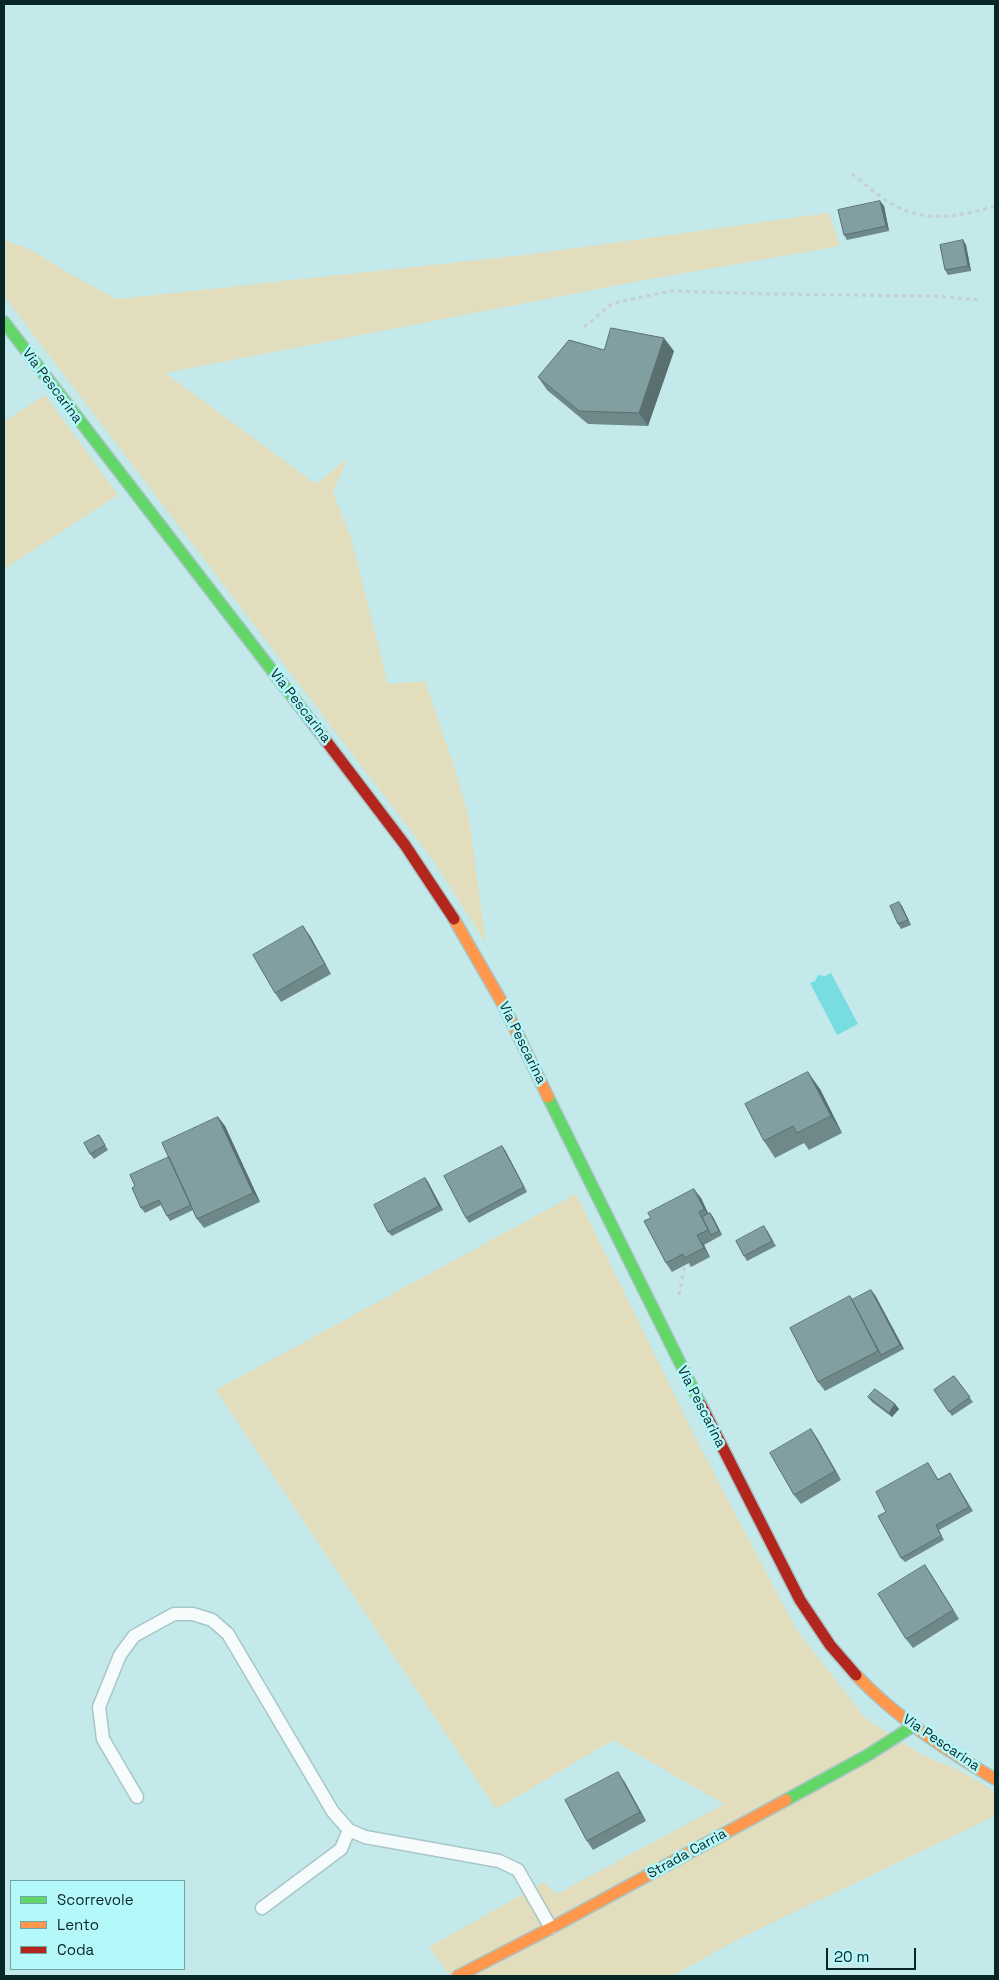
<!DOCTYPE html>
<html>
<head>
<meta charset="utf-8">
<style>
  body { margin:0 }
  #map { position:relative; width:999px; height:1980px; overflow:hidden; background:#c4e9eb; font-family:"Space Grotesk",sans-serif }
  canvas { display:block }
  .frame { position:absolute; inset:0; border:5px solid #092627; pointer-events:none }
  .legend { position:absolute; left:10px; top:1880px; width:175px; height:90px; box-sizing:border-box; background:#b5f8fa; border:1px solid #70a4a6; margin:0; padding:6px 9px; list-style:none; font-size:15px; color:#092627 }
  .legend li { display:flex; align-items:center; gap:10px; height:25px }
  .legend b { width:25px; border:1px solid #70a4a6 }
  .scale { position:absolute; left:826px; top:1948px; width:90px; height:22px; box-sizing:border-box; border:2px solid #092627; border-top:0; padding-left:6px; font-size:15px; line-height:18px; white-space:nowrap; color:#092627; -webkit-text-stroke:4px #b5f8fa; paint-order:stroke }
</style>
</head>
<body>
<div id="map">
<canvas width="999" height="1980"></canvas>
<div class="frame"></div>
<ul class="legend">
<li><b style="height:6px;background:#63d668"></b>Scorrevole</li>
<li><b style="height:6px;background:#ff974d"></b>Lento</li>
<li><b style="height:6px;background:#b3261e"></b>Coda</li>
</ul>
<div class="scale">20 m</div>
</div>
<script>
const ctx = document.querySelector('canvas').getContext('2d');
ctx.lineJoin = 'round';
function fillPath(path, color) { ctx.fillStyle = color; ctx.fill(path, 'evenodd'); }
function trace(path, color, width, dash) { ctx.strokeStyle = color; ctx.lineWidth = width; ctx.lineCap = dash ? 'butt' : 'round'; ctx.setLineDash(dash || []); ctx.stroke(path); }
function label(font, color, halo, rows, align = 'center') {
  ctx.font = font + ' "Space Grotesk",sans-serif'; ctx.lineWidth = 5; ctx.setLineDash([]); ctx.textBaseline = 'middle'; ctx.strokeStyle = halo; ctx.fillStyle = color; for (const [text, x, y, turn = 0] of rows) {
    ctx.save(); ctx.translate(x, y); ctx.rotate((+turn || 0) * Math.PI / 180); ctx.textAlign = isNaN(turn) ? turn : align; if (halo) ctx.strokeText(text, 0, 0); ctx.fillText(text, 0, 0); ctx.restore();
  }
}
const green = new Path2D(`
  M 829,213 L 840,246 L 639,281 L 165,373 L 316,484 L 348,458 L 333,492 L 351,538 L 388,684 L 425,681 L 453,763 L 469,818 L 486,943 L 433,860 L 4,296 L 4,240 L 29,249 L 77,278 L 117,299 L 525,255 Z
  M 45,395 L 118,495 L 4,569 L 4,422 Z
  M 576,1194 L 697,1441 L 796,1629 L 866,1719 L 922,1755 L 959,1770 L 995,1792 L 995,1816 L 742,1937 L 672,1976 L 450,1976 L 429,1947 L 544,1882 L 557,1894 L 724,1804 L 613,1740 L 496,1809 L 216,1390 Z`);
const water = new Path2D(`
  M 831,973 L 858,1024 L 837,1035 L 810,983 L 815,981 L 818,975 L 825,976 Z`);
const path = new Path2D(`
  M 852,174 C 869,187 886,204 907,211 C 935,222 968,214 995,206
  M 584,327 L 613,303 L 671,291 L 767,294 L 934,296 L 981,300
  M 679,1295 L 684,1269 L 690,1265`);
const lane = new Path2D(`
  M 137,1797 L 103,1739 L 99,1707 L 120,1655 L 134,1636 L 174,1614 L 193,1614 L 212,1620 L 228,1634 L 333,1812 L 349,1830 L 365,1837 L 499,1861 L 518,1870 L 551,1928
  M 262,1908 L 341,1849 L 349,1830`);
const fast = new Path2D(`
  M 4,322 L 311,721
  M 548,1097 L 701,1405
  M 786,1800 L 868,1755 L 913,1726`);
const slow = new Path2D(`
  M 454,919 L 504,1006 L 548,1097
  M 856,1675 C 897,1718 944,1749 995,1779
  M 458,1976 L 551,1928 L 786,1800`);
const jam = new Path2D(`
  M 311,721 L 405,845 L 454,919
  M 701,1405 L 800,1600 L 830,1645 L 856,1675`);
const wall = new Path2D(`
  M 880,201 L 884,206 L 889,231 L 847,240 L 844,235 Z
  M 963,240 L 966,245 L 971,271 L 948,275 L 945,270 Z
  M 604,350 L 674,351 L 648,426 L 588,424 L 547,390 L 538,377 Z
  M 902,906 L 911,925 L 901,929 L 898,924 Z
  M 310,936 L 331,974 L 281,1002 L 275,993 Z
  M 820,1089 L 842,1133 L 809,1150 L 804,1143 L 775,1158 L 764,1141 Z
  M 218,1117 L 225,1126 L 260,1202 L 204,1228 L 197,1219 L 193,1210 L 170,1221 L 167,1216 L 161,1205 L 145,1213 L 141,1208 L 169,1157 Z
  M 99,1135 L 108,1150 L 94,1159 L 90,1154 Z
  M 505,1150 L 527,1192 L 469,1223 L 466,1218 Z
  M 425,1178 L 428,1182 L 443,1210 L 392,1236 L 388,1232 Z
  M 701,1198 L 708,1214 L 710,1213 L 713,1217 L 722,1235 L 704,1245 L 710,1257 L 691,1267 L 689,1263 L 672,1272 L 666,1263 Z
  M 767,1230 L 776,1246 L 747,1261 L 744,1256 Z
  M 875,1295 L 904,1349 L 825,1391 L 818,1382 L 850,1296 L 853,1301 Z
  M 954,1376 L 973,1402 L 952,1416 L 934,1390 Z
  M 868,1397 L 895,1404 L 899,1409 L 892,1417 L 872,1402 Z
  M 817,1438 L 841,1480 L 801,1504 L 794,1495 Z
  M 928,1463 L 938,1479 L 950,1473 L 973,1511 L 939,1530 L 944,1540 L 905,1562 L 901,1558 L 886,1512 Z
  M 925,1565 L 959,1619 L 913,1648 L 906,1639 Z
  M 624,1781 L 646,1821 L 593,1850 L 587,1841 Z`);
const shadedWall = new Path2D(`
  M 880,201 L 884,206 L 889,231 L 886,226 Z
  M 963,240 L 966,245 L 971,271 L 968,266 Z
  M 664,338 L 674,351 L 648,426 L 639,413 Z
  M 899,902 L 902,906 L 911,925 L 908,920 Z
  M 303,926 L 310,936 L 331,974 L 325,964 Z
  M 808,1072 L 820,1089 L 842,1133 L 831,1116 Z
  M 218,1117 L 225,1126 L 260,1202 L 253,1193 Z
  M 502,1146 L 505,1150 L 527,1192 L 524,1187 Z
  M 425,1178 L 428,1182 L 443,1210 L 439,1206 Z
  M 694,1189 L 701,1198 L 711,1219 L 704,1209 Z
  M 710,1213 L 713,1217 L 722,1235 L 719,1231 Z
  M 697,1235 L 704,1245 L 710,1257 L 704,1248 Z
  M 871,1290 L 875,1295 L 904,1349 L 900,1345 Z
  M 895,1404 L 899,1409 L 892,1417 L 889,1413 Z
  M 811,1429 L 817,1438 L 841,1480 L 835,1471 Z
  M 925,1565 L 931,1574 L 959,1619 L 953,1610 Z
  M 618,1772 L 624,1781 L 646,1821 L 640,1812 Z`);
const building = new Path2D(`
  M 880,201 L 886,226 L 844,235 L 838,210 Z
  M 963,240 L 968,266 L 945,270 L 940,245 Z
  M 611,328 L 664,338 L 639,413 L 579,411 L 538,377 L 569,340 L 604,350 Z
  M 899,902 L 908,920 L 898,924 L 890,906 Z
  M 303,926 L 325,964 L 275,993 L 253,955 Z
  M 808,1072 L 831,1116 L 797,1133 L 793,1126 L 764,1141 L 745,1104 Z
  M 218,1117 L 253,1193 L 197,1219 L 162,1143 Z
  M 99,1135 L 105,1145 L 90,1154 L 84,1143 Z
  M 502,1146 L 524,1187 L 466,1218 L 444,1176 Z
  M 169,1157 L 191,1205 L 167,1216 L 159,1200 L 141,1208 L 132,1188 L 135,1186 L 130,1175 Z
  M 425,1178 L 439,1206 L 388,1232 L 374,1205 Z
  M 694,1189 L 704,1209 L 699,1212 L 708,1230 L 697,1235 L 704,1248 L 684,1258 L 683,1254 L 666,1263 L 644,1221 L 651,1218 L 648,1213 Z
  M 710,1213 L 719,1231 L 711,1235 L 702,1217 Z
  M 764,1226 L 772,1241 L 744,1256 L 736,1241 Z
  M 871,1290 L 900,1345 L 881,1355 L 852,1300 Z
  M 850,1296 L 878,1351 L 818,1382 L 790,1328 Z
  M 954,1376 L 970,1397 L 949,1412 L 934,1390 Z
  M 875,1389 L 895,1404 L 889,1413 L 868,1397 Z
  M 811,1429 L 835,1471 L 794,1495 L 770,1453 Z
  M 928,1463 L 938,1480 L 950,1473 L 969,1507 L 936,1525 L 941,1536 L 901,1558 L 878,1516 L 886,1512 L 876,1492 Z
  M 925,1565 L 953,1610 L 906,1639 L 878,1594 Z
  M 618,1772 L 640,1812 L 587,1841 L 565,1800 Z`);
const streetNames = [
  ["Via Pescarina",52,386,53],
  ["Via Pescarina",300,706,52],
  ["Via Pescarina",522,1043,64],
  ["Via Pescarina",701,1407,63],
  ["Via Pescarina",941,1743,34],
  ["Strada Carria",687,1854,-29]
];
fillPath(green, '#e2ddbc');
fillPath(water, '#77dde1');
trace(lane, '#a8c6c7', 15);
trace(fast, '#a8c6c7', 14);
trace(slow, '#a8c6c7', 14);
trace(jam, '#a8c6c7', 14);
trace(path, '#c6d0d1', 3, [4, 4]);
trace(lane, '#f6fcfc', 12);
trace(fast, '#63d668', 11);
trace(slow, '#ff974d', 11);
trace(jam, '#b3261e', 11);
fillPath(wall, '#6f898a');
fillPath(shadedWall, '#5a6f70');
fillPath(building, '#819fa0');
trace(building, '#5a6f70', 1);
label('14px', '#092627', '#b5f8fa', streetNames);
</script>
</body>
</html>
